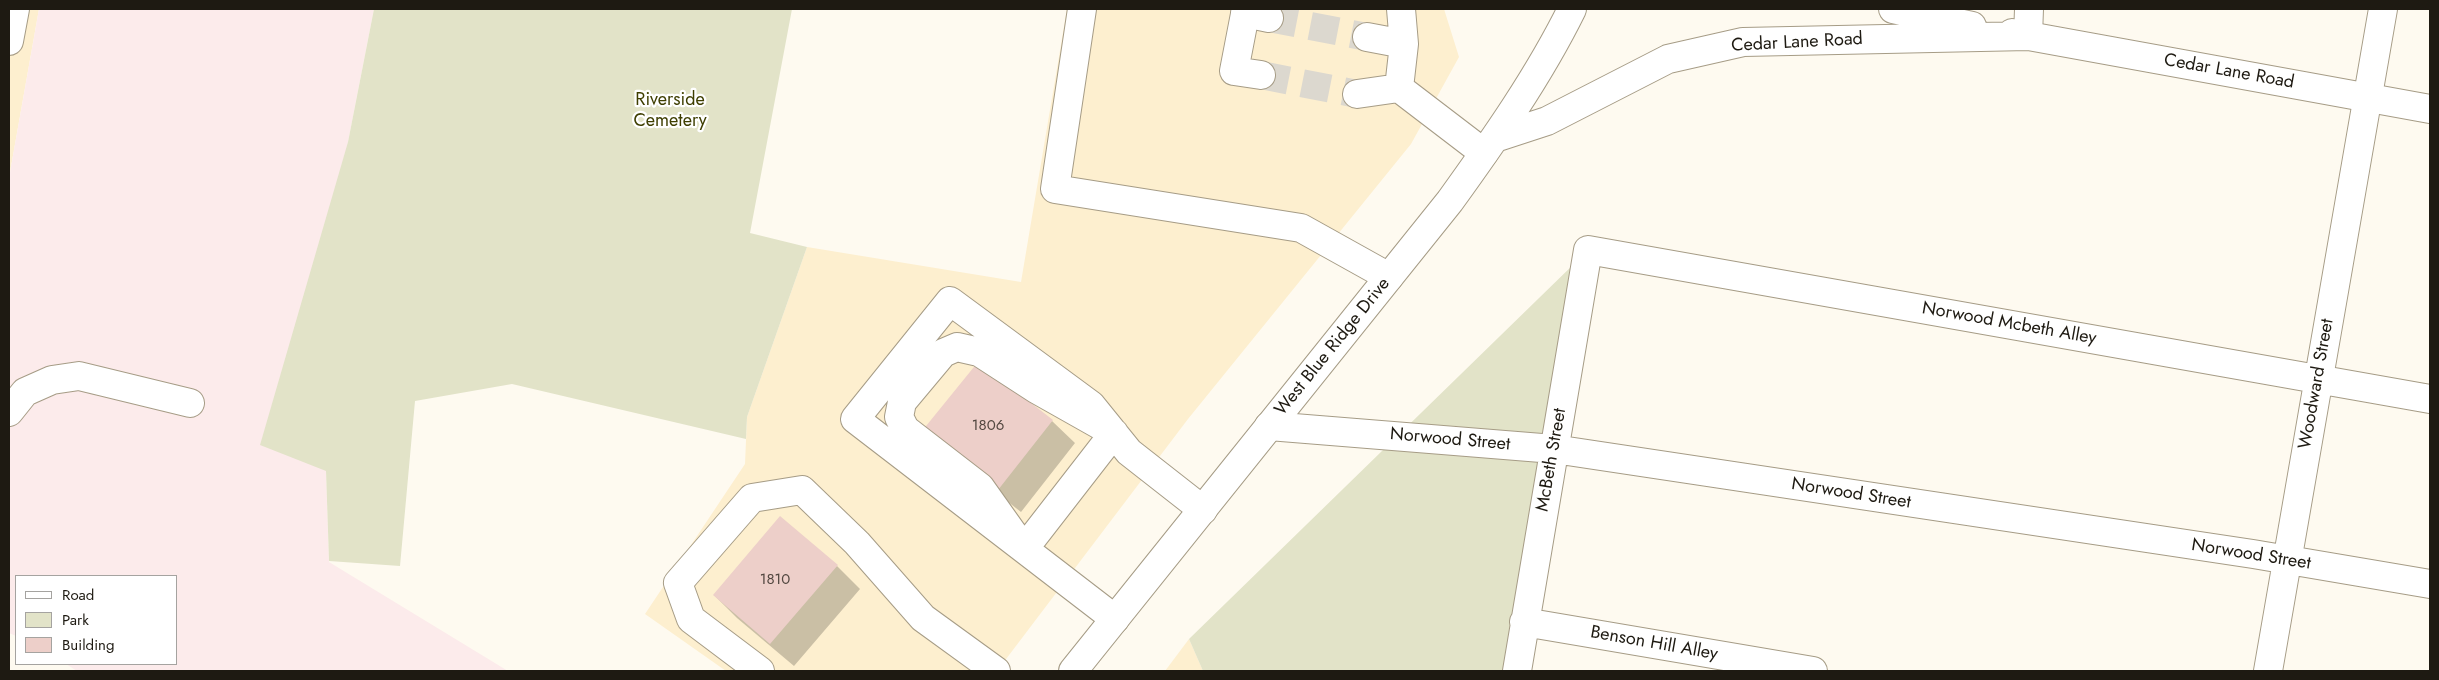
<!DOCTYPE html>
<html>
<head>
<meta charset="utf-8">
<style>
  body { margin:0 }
  #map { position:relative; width:2439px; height:680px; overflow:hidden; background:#fefaf0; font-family:Jost,sans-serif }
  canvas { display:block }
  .frame { position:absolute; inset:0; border:10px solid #1e1a12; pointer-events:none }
  .legend { position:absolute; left:15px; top:575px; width:162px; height:90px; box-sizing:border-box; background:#fff; border:1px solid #a5a3a0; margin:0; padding:6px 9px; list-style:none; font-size:15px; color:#1e1a12 }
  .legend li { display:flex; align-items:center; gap:10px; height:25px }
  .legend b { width:25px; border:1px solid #a5a3a0 }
</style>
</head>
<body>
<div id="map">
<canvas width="2439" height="680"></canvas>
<div class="frame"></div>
<ul class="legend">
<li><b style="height:6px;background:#fff"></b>Road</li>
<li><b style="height:14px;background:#e2e3c8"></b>Park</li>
<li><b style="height:14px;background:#edcfc9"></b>Building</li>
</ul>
</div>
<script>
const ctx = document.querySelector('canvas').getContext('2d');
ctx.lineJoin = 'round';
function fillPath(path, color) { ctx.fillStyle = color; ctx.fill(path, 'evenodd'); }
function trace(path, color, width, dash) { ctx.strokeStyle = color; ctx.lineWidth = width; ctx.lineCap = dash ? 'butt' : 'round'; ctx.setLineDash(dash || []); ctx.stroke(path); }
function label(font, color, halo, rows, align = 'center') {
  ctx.font = font + ' Jost,sans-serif'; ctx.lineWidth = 4.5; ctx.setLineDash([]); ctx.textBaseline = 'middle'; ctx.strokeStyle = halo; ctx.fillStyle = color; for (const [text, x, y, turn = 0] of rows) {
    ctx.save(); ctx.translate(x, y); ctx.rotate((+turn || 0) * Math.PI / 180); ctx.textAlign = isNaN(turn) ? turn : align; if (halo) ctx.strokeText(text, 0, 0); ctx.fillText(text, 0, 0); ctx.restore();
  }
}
const built = new Path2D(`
  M 9,9 L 39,9 L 9,178 Z
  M 1067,9 L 1444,9 L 1459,57 L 1411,144 L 1188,419 L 997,671 L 726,671 L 645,614 L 745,464 L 747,417 L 807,247 L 1021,282 Z
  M 1189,639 L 1203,671 L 1165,671 Z`);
const industrial = new Path2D(`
  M 39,9 L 374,9 L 348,142 L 326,471 L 329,562 L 508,671 L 77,671 L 66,664 L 176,664 L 176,576 L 16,576 L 16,636 L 9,633 L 9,178 Z`);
const green = new Path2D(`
  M 374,9 L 792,9 L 750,233 L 807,247 L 747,417 L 746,439 L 512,384 L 415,401 L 400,566 L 329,561 L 326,471 L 260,445 L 348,142 Z
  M 1577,261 L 1506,671 L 1203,671 L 1189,639 Z`);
const shadow = new Path2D(`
  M 1052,421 L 1075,443 L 1021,512 L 947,454 Z
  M 837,566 L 860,589 L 794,666 L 737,618 L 714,595 Z`);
const building = new Path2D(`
  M 978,362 L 1053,420 L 998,490 L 922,431 Z
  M 780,516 L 838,565 L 770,644 L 713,595 Z`);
const minorTunnel = new Path2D(`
  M 1269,18 L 1367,37
  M 1261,75 L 1357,94`);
const minor = new Path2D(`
  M 1082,9 L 1055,189 L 1301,228 L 1389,277
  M 1246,9 L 1234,71 L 1261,75
  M 1245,13 L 1269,18
  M 2028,36 L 2029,9
  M 1367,37 L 1404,44
  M 9,41 L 15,9
  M 1399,88 L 1404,44 L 1401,9
  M 1357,94 L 1399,88 L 1484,153
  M 957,347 L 979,352 L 1036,389 L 1114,433 L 1024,549 L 980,487 L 905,429 L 899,417 L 902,402 L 943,353 Z
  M 9,412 L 25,392 L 52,380 L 79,376 L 190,403
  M 1269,426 L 1554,449 L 2253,554 L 2430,584
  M 1115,619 L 855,419 L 950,301 L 1091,405 L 1129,452 L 1203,510
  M 1524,622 L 1813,671
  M 760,671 L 691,619 L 678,583 L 752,498 L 802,490 L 857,543 L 923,618 L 996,671
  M 1517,671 L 1588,250 L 2430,399
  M 2268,671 L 2383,9`);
const major = new Path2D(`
  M 1893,9 L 1972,26
  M 2012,33 L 2430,109
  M 1495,138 L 1547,121 L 1668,59 L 1743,42 L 2028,36
  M 1073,671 L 1450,201 C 1494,140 1539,76 1572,9`);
const numberNames = [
  ["1806",988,426],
  ["1810",775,580]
];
const streetNames = [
  ["Cedar Lane Road",1797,43,-3],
  ["Cedar Lane Road",2229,72,10],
  ["Norwood Mcbeth Alley",2009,324,10],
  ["West Blue Ridge Drive",1333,347,-51],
  ["Woodward Street",2317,384,-80],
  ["Norwood Street",1450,440,5],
  ["McBeth Street",1552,460,-80],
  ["Norwood Street",1851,494,9],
  ["Norwood Street",2251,555,9],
  ["Benson Hill Alley",1654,644,10]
];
const parkNames = [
  ["Riverside",670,101],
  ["Cemetery",670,122]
];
fillPath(built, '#fdefcf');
fillPath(industrial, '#fcebeb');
fillPath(green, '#e2e3c8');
fillPath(shadow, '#0003');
fillPath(building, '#edcfc9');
trace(minorTunnel, '#dcd8cf', 28, [28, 14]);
trace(minor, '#a69c86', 30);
trace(major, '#a69c86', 30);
trace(minor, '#fff', 28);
trace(major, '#fff', 28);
label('15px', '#524740', null, numberNames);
label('18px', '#1e1a12', '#fff', streetNames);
label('18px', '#3e3e00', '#fff', parkNames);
</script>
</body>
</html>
